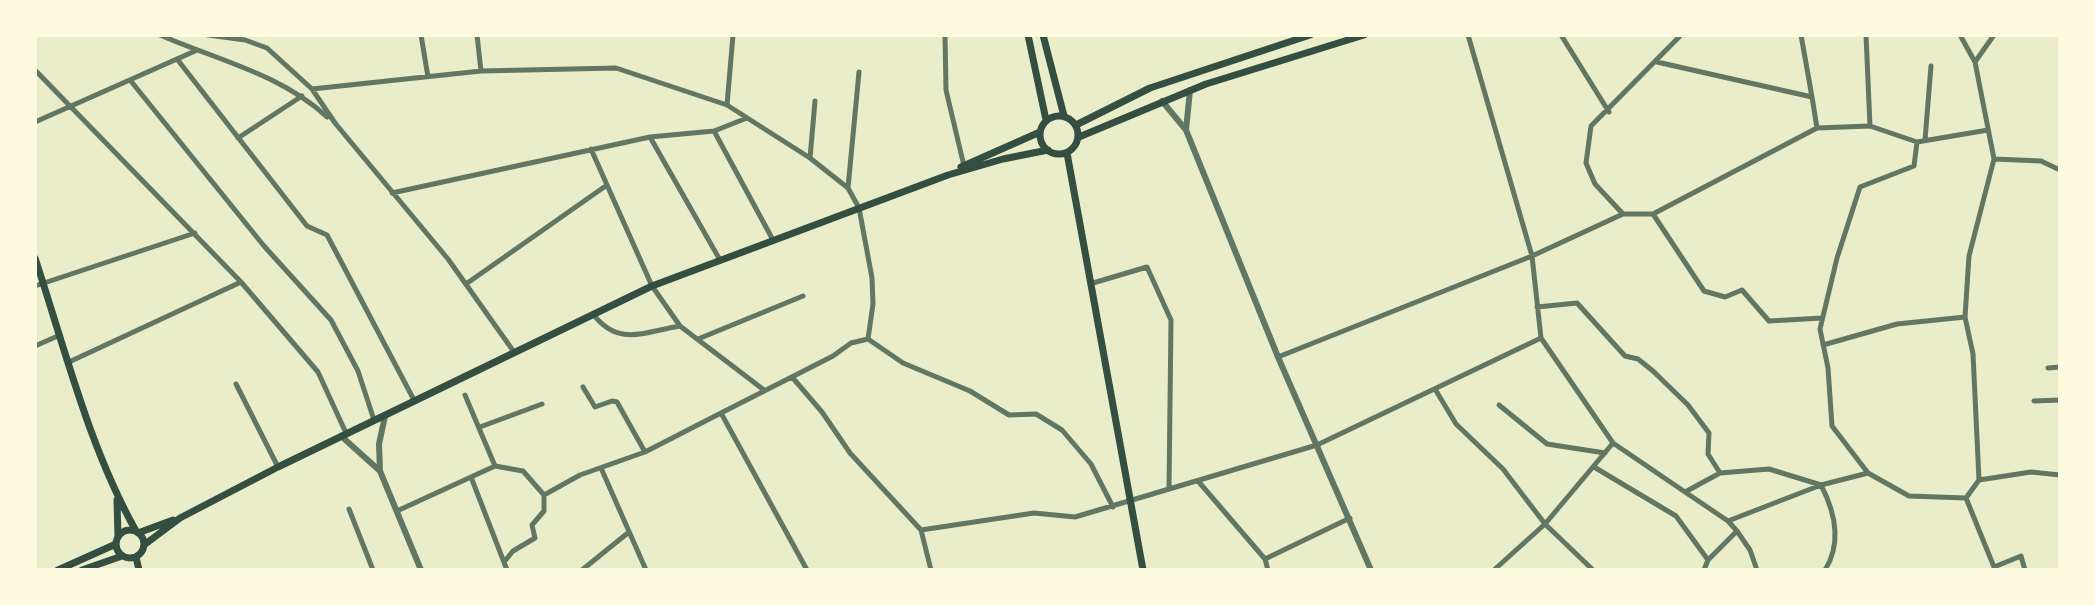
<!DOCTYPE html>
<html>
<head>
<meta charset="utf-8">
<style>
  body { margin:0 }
  #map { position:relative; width:2095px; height:605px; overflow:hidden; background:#e9edc9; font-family:"Archivo Narrow",sans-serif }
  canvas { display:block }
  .frame { position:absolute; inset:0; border:37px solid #fefae0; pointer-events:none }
</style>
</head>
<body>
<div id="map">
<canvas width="2095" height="605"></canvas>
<div class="frame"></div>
</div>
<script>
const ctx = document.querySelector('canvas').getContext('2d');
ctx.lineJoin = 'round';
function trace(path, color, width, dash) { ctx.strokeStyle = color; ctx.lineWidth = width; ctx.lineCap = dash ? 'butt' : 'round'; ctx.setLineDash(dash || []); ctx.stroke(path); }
const minor = new Path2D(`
  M 160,35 C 217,60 281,74 327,117
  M 208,35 L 245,40 L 267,48 L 312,89 L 335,123 L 448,259 L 514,352
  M 421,35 L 428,77
  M 477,35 L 481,71
  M 945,35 L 946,90 L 964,166
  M 1468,35 L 1532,256 L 1541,338 L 1613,443 L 1545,524 L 1494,570
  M 1561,35 L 1609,112
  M 1866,35 L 1870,126
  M 1960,35 L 1975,62 L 1994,159
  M 177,59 L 307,226 L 327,235 L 414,400
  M 1657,62 L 1812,97 L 1801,35
  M 1975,62 L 1994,35
  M 35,70 L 241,282 L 318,372 L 346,433
  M 130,80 L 264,246 L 331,320 L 358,371 L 374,420
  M 312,89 L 481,71 L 616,68 L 727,105 L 810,158 L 848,188 L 859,208 L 872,278 L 873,304 L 868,339
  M 1812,97 L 1817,128
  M 727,105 L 733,35
  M 35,122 L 195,51
  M 714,131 L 773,240
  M 650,137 L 720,260
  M 238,138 L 302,96
  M 1925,140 L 1931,66
  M 591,149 L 652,286 L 680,326 L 764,390
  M 810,158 L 815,101
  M 848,188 L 859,72
  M 392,193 L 650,137 L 714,131 L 747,118
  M 1623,214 L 1595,184 L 1586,163 L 1591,126 L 1681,35
  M 1653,214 L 1704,291 L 1725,297 L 1742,290 L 1769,321 L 1822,318
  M 1093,283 L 1147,267 L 1171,320 L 1169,489
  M 466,284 L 607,185
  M 35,286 L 195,233
  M 1537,307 L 1577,303 L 1625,356 L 1638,359 L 1653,371 L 1688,405 L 1709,433 L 1708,454 L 1720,473
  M 593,314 C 618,347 644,332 680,326
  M 698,339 L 803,296
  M 868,339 L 903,363 L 970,391 L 1009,415 L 1036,414 L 1062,430 L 1091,464 L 1113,507
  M 1823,345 L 1897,324 L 1965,317
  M 35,346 L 60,335
  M 1278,357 L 1532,256 L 1623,214 L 1653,214 L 1817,128 L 1870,126 L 1917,142 L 1988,130
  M 69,362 L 241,282
  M 2048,368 L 2060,367
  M 792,377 L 822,412 L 850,453 L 921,530 L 931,570
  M 236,384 L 278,467
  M 583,387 L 595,407 L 612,401 L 617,402 L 645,452
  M 1435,389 L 1456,424 L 1503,469 L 1545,524 L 1593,570
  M 465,395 L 495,466
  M 2034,401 L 2060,400
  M 1499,405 L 1547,444 L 1605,453
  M 480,427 L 542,404
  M 1613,443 L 1685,492 L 1720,473 L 1769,469 L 1821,485 C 1835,512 1842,543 1825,570
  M 1594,467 L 1676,516 L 1708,560 L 1704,570
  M 601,468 L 646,570
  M 1868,473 L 1832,426 L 1828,368 L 1820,329 L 1837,258 L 1860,187 L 1914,166 L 1917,142
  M 471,477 L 507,570
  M 1979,480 L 1973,354 L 1965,317 L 1969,256 L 1994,159 L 2041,161 L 2060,170
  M 1198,481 L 1265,559 L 1268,570
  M 1685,492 L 1728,521
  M 1966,498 L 1994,567 L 2021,556 L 2025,570
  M 349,509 L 373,570
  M 397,511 L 495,466 L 523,471 L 544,495 L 580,475 L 645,452 L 721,413
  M 921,530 L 1034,513 L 1075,517 L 1317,445 L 1541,338
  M 1737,531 L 1750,550 L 1757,570
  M 1265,559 L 1350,518
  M 1708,560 L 1737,531 L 1728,521 L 1821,485 L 1868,473 L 1909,496 L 1966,498 L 1979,480 L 2031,472 L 2060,475
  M 504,562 L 513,551 L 535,538 L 532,525 L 544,511 L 544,495
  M 582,570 L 629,532
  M 807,570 L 721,413 L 833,356 L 851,343 L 868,339`);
const tertiary = new Path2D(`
  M 1162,101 L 1186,130 L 1278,357 L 1371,570
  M 1186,130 L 1190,90
  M 341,436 L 380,471 L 421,570
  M 380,471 L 379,444 L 385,416`);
const secondary = new Path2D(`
  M 1028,35 L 1046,120
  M 1043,35 L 1064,116
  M1040 135a19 19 0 1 1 38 0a19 19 0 1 1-38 0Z
  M 1076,125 L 1150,88 L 1310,35
  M 1079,137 L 1206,84 L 1364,35
  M 1067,153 L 1143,570
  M 961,167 L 1040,132
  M 35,258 C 65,349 89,447 136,531
  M 117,500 L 118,537
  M116 544a14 14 0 1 1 28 0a14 14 0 1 1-28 0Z
  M 138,533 L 173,520
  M 144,545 L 180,518 L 278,467 L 652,286 L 948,175 L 1003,159 L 1048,150
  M 136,557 L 139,570
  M 58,570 L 116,544
  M 82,570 L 122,556`);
trace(minor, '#617663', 5);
trace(tertiary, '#617663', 6);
trace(secondary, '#344e41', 7);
</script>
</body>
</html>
